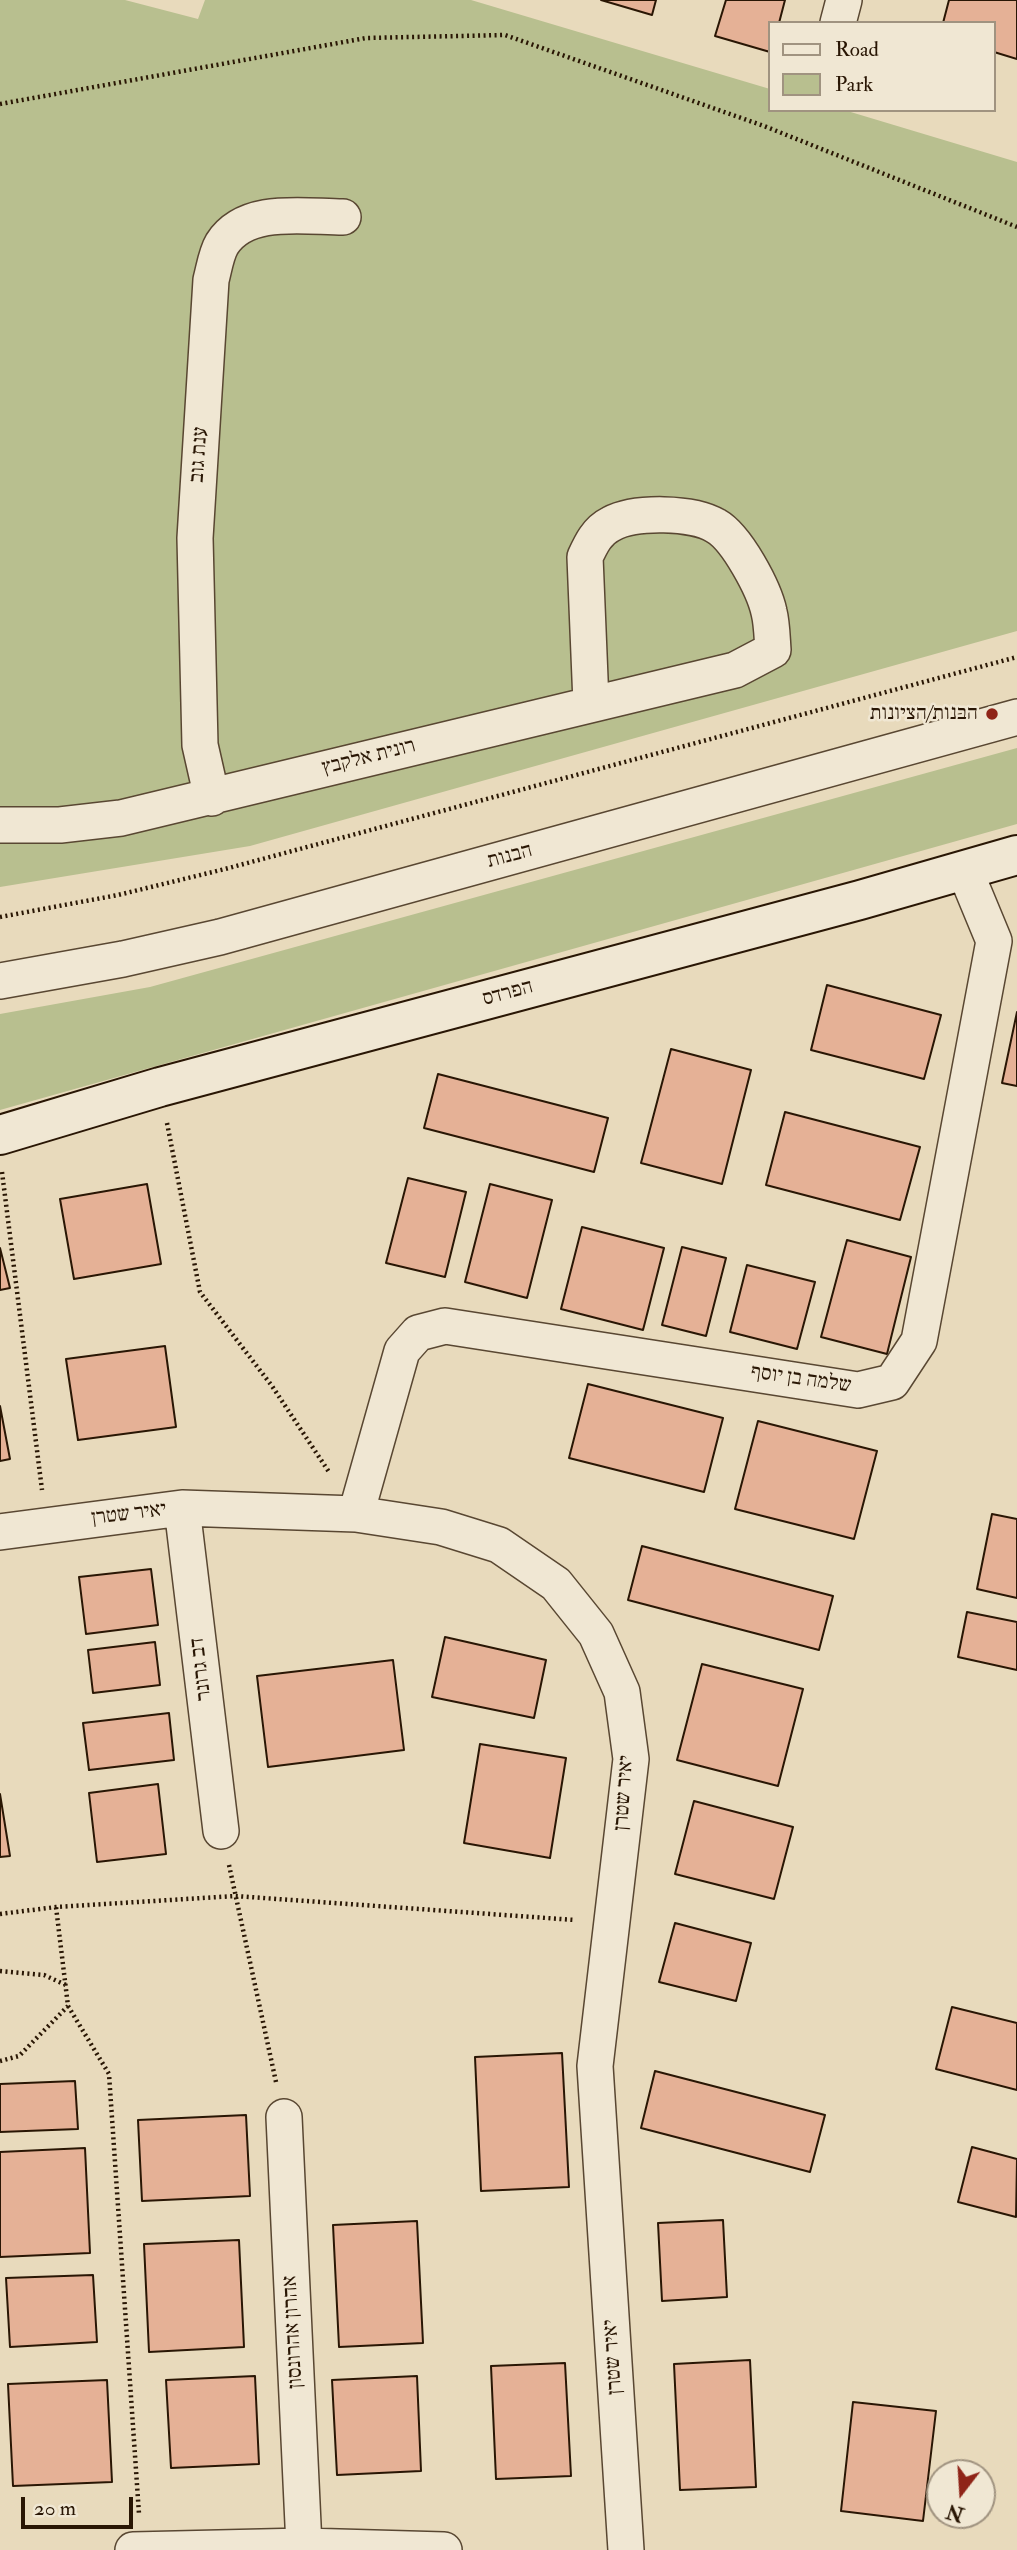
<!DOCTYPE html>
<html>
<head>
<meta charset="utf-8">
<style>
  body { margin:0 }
  #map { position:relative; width:1017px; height:2550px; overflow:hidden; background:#e8dabc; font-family:"IM FELL Double Pica",serif }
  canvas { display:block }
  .legend { position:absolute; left:768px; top:21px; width:228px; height:91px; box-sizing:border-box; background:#f0e7d3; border:2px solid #a09380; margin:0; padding:9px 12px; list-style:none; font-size:21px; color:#291604 }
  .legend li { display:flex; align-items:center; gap:14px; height:35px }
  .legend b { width:35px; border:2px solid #a09380 }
  .north { position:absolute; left:926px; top:2459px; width:70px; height:70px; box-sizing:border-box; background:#f0e7d3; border:2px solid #a09380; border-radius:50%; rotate:197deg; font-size:19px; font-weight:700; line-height:28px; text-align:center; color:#291604 }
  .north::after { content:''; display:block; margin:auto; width:24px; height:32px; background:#8f2418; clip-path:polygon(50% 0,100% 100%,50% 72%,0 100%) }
  .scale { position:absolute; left:21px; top:2497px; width:112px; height:32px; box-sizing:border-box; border:4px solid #291604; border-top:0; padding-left:9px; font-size:21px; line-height:24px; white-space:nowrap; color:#291604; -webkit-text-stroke:5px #f0e7d3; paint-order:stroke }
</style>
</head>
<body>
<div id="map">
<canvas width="1017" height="2550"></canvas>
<ul class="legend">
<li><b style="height:9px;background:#f0e7d3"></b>Road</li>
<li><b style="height:19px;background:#b8bf8f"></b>Park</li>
</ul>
<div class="north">N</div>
<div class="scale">20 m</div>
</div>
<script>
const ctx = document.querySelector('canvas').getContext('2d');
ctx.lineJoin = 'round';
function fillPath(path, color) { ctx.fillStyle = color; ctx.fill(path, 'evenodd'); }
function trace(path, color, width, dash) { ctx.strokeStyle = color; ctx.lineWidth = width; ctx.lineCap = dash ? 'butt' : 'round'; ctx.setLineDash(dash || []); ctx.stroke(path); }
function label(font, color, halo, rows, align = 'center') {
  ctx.font = font + ' "IM FELL Double Pica","Frank Ruhl Libre",serif'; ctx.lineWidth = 5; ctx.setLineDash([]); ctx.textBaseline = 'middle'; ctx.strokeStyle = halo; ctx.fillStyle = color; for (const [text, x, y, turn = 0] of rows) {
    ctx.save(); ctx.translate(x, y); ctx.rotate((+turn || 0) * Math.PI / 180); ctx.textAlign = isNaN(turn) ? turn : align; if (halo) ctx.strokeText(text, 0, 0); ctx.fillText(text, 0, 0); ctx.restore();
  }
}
const green = new Path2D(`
  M 0,0 L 125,0 L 198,19 L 205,0 L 471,0 L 770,89 L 770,110 L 844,110 L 1017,162 L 1017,631 L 250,846 L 0,887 Z
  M 1017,748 L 1017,824 L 0,1110 L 0,1014 L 150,987 Z`);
const building = new Path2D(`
  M 601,0 L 656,0 L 652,15 Z
  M 726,0 L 785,0 L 779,23 L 770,23 L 770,52 L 715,36 Z
  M 949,0 L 1017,0 L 1017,59 L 994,52 L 994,23 L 943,23 Z
  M 827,985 L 941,1015 L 924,1079 L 811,1050 Z
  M 1017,1012 L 1017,1086 L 1002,1083 Z
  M 671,1049 L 751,1070 L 722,1184 L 641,1163 Z
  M 438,1074 L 608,1118 L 594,1172 L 424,1128 Z
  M 785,1112 L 920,1147 L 900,1220 L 766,1185 Z
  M 408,1178 L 466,1192 L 445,1277 L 386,1263 Z
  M 147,1184 L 161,1264 L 74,1279 L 60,1199 Z
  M 490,1184 L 552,1200 L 527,1298 L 465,1282 Z
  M 582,1227 L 664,1248 L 643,1330 L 561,1309 Z
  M 847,1240 L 911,1257 L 887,1354 L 821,1337 Z
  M 682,1247 L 726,1258 L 706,1336 L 662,1325 Z
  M 0,1248 L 10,1288 L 0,1290 Z
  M 747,1265 L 815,1282 L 797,1349 L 730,1332 Z
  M 165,1346 L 176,1427 L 78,1440 L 66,1359 Z
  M 588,1384 L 723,1418 L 704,1492 L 569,1458 Z
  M 0,1406 L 10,1459 L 0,1461 Z
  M 758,1421 L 877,1451 L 854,1539 L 735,1509 Z
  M 992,1514 L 1017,1519 L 1017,1598 L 977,1589 Z
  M 642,1546 L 833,1596 L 819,1650 L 628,1600 Z
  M 151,1569 L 158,1625 L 86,1634 L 79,1577 Z
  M 967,1612 L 1017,1622 L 1017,1670 L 958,1657 Z
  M 445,1637 L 546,1660 L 534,1718 L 432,1697 Z
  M 155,1642 L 160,1685 L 93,1693 L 88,1650 Z
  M 393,1660 L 404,1750 L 268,1767 L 257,1676 Z
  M 702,1664 L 803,1689 L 778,1786 L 677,1760 Z
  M 169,1713 L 174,1760 L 89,1770 L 83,1723 Z
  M 480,1744 L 566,1758 L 550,1858 L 464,1843 Z
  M 158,1784 L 166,1854 L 97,1862 L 89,1793 Z
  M 0,1794 L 10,1856 L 0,1857 Z
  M 694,1801 L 793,1827 L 774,1899 L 675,1874 Z
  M 675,1923 L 751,1943 L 736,2001 L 659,1982 Z
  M 952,2007 L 1017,2023 L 1017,2090 L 936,2069 Z
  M 562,2053 L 569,2187 L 481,2191 L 475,2057 Z
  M 655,2071 L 825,2115 L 810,2172 L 641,2128 Z
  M 75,2081 L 78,2129 L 0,2132 L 0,2084 Z
  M 246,2115 L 250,2196 L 142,2201 L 138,2120 Z
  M 972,2147 L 1017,2159 L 1016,2217 L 958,2202 Z
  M 85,2148 L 90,2253 L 0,2257 L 0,2152 Z
  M 723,2220 L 727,2297 L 662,2301 L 658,2223 Z
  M 417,2221 L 423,2343 L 339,2347 L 333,2225 Z
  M 239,2240 L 244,2347 L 149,2352 L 144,2244 Z
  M 93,2275 L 97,2342 L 10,2347 L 6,2278 Z
  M 750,2360 L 756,2487 L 680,2490 L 674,2364 Z
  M 565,2363 L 571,2476 L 496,2479 L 491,2366 Z
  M 255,2376 L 259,2464 L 171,2468 L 166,2380 Z
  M 417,2376 L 421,2471 L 337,2475 L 332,2380 Z
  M 107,2380 L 112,2482 L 13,2486 L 8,2384 Z
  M 853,2402 L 936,2411 L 923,2521 L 841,2511 Z`);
const path = new Path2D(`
  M 0,104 L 366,38 L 505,35 L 764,126 L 1017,227
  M 0,917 L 118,895 L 225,869 L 1017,657
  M 167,1123 L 200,1292 L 272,1386 L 329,1472
  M 2,1172 L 42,1490
  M 229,1865 L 276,2082
  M 0,1914 L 56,1907 L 235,1896 L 575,1920
  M 0,1971 L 44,1975 L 66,1985
  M 68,2006 L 109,2074 L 139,2514
  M 0,2061 L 19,2056 L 68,2006 L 56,1907`);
const street = new Path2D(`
  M 838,23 L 844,0
  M 212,798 L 200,745 L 195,538 L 211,280 C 214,269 216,254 222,244 C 246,206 305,217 343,217
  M 0,825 L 60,825 L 121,818 L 735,670 L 773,650 C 772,637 772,624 769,612 C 764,589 737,538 716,526 C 693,512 635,511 611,524 C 597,531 591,544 585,557 L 591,703
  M 0,981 L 123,959 L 220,937 L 1017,717
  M 182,1508 L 221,1831
  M 356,1514 L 402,1351 L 418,1333 L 445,1326 L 858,1390 L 892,1382 L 919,1341 L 994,941 L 965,871
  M 0,1532 L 182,1508 L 356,1514 L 441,1527 L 499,1545 L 556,1584 L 596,1634 L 622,1692 L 631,1759 L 595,2066 L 626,2550
  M 284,2117 L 304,2546
  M 133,2550 L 304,2546 L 444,2550`);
const secondary = new Path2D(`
  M 0,1135 L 160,1087 L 860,900 L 1017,855`);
const markers = [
  [992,714,7,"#8f2418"]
];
const streetNames = [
  ["ענת גוב",200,455,-86],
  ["רונית אלקבץ",369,758,-14],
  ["הבנות",510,857,-15],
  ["הפרדס",508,994,-15],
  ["שלמה בן יוסף",801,1380,8],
  ["יאיר שטרן",129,1515,-7],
  ["דב גרונר",202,1669,-97],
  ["יאיר שטרן",625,1793,-86],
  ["אהרון אהרונסון",294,2332,-93],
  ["יאיר שטרן",614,2357,-94]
];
const poiNames = [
  ["הבנות/הציונות",978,714]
];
fillPath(green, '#b8bf8f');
fillPath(building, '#e5b196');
trace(building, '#291604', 2);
trace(street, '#594732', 38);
trace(secondary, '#291604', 42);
trace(path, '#291604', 4.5, [2, 3.5]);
trace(street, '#f0e7d3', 35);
trace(secondary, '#f0e7d3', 38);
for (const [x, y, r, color] of markers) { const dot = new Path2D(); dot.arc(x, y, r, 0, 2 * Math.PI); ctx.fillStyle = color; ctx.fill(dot); trace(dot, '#f0e7d3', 2.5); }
label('21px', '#291604', '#f0e7d3', streetNames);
label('21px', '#291604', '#f0e7d3', poiNames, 'right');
</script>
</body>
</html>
